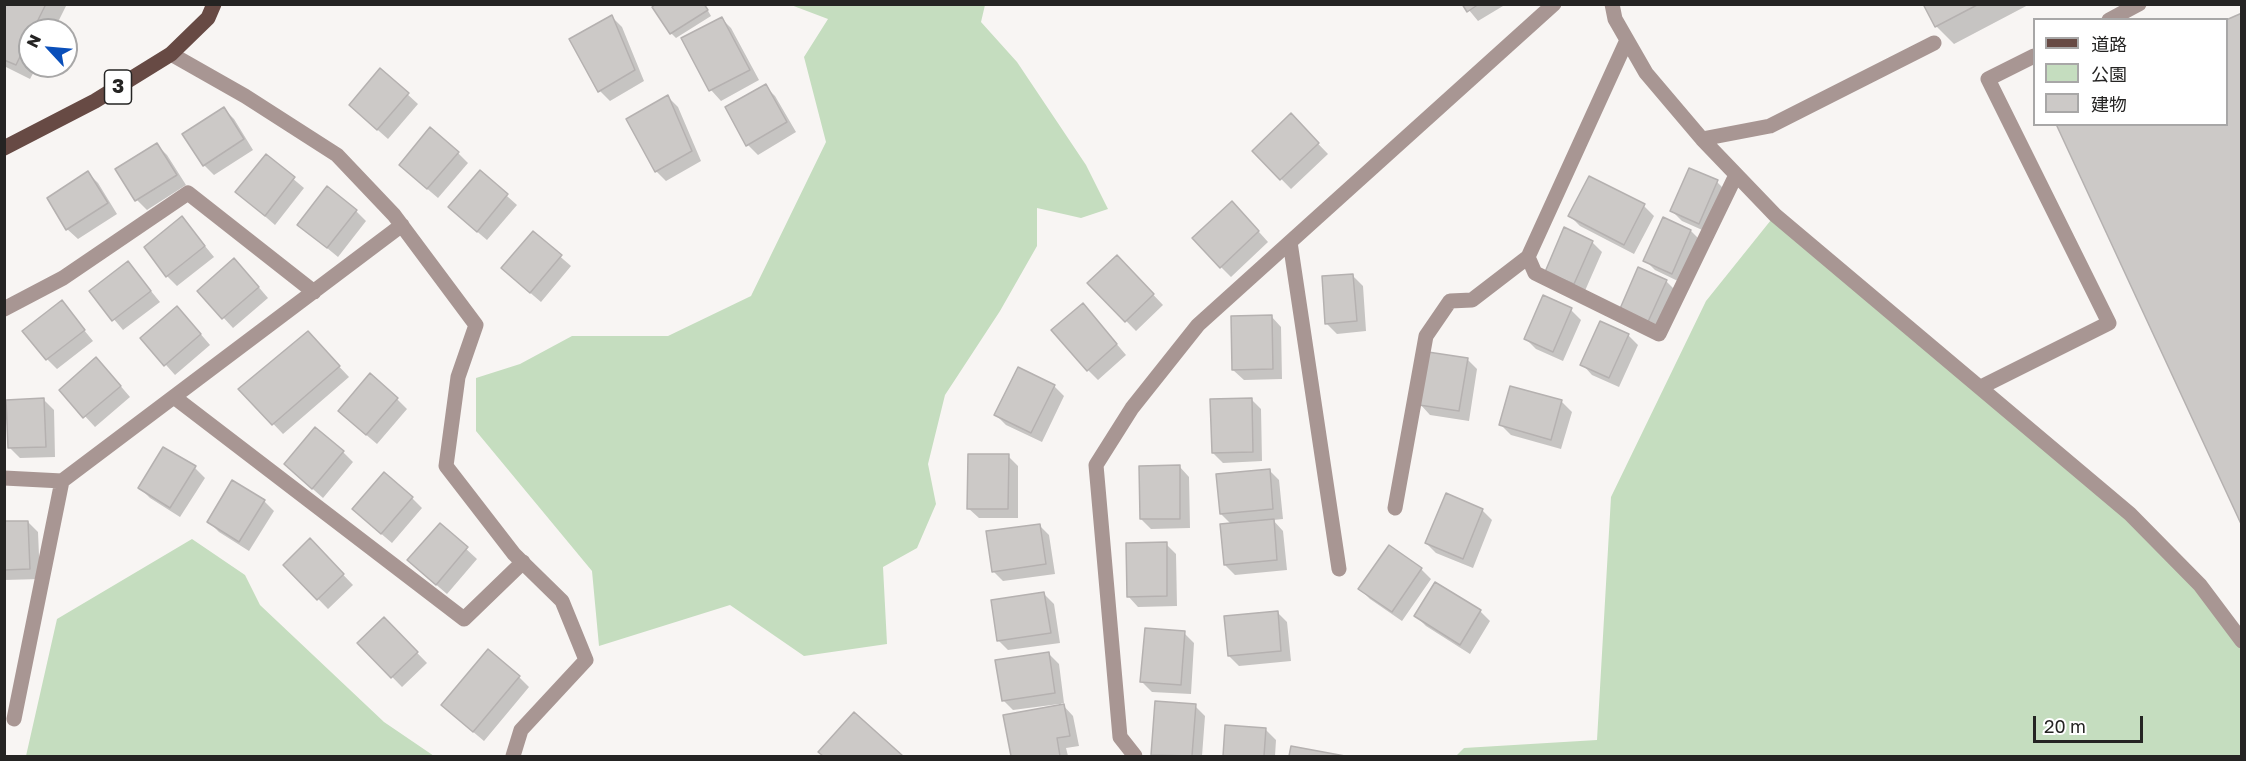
<!DOCTYPE html>
<html>
<head>
<meta charset="utf-8">
<style>
  body { margin:0 }
  #map { position:relative; width:2246px; height:761px; overflow:hidden; background:#f8f5f3; font-family:"Golos Text","Noto Sans JP",sans-serif }
  canvas { display:block }
  .frame { position:absolute; inset:0; border:6px solid #252423; pointer-events:none }
  .legend { position:absolute; left:2033px; top:18px; width:195px; height:108px; box-sizing:border-box; background:#fff; border:2px solid #a8a7a7; margin:0; padding:8px 10px; list-style:none; font-size:18px; color:#252423 }
  .legend li { display:flex; align-items:center; gap:12px; height:30px }
  .legend b { width:30px; border:2px solid #a8a7a7 }
  .north { position:absolute; left:18px; top:18px; width:60px; height:60px; box-sizing:border-box; background:#fff; border:2px solid #a8a7a7; border-radius:50%; rotate:296deg; font-size:16px; font-weight:700; line-height:24px; text-align:center; color:#252423 }
  .north::after { content:''; display:block; margin:auto; width:21px; height:27px; background:#0a4fba; clip-path:polygon(50% 0,100% 100%,50% 72%,0 100%) }
  .scale { position:absolute; left:2033px; top:716px; width:110px; height:27px; box-sizing:border-box; border:3px solid #252423; border-top:0; padding-left:8px; font-size:18px; line-height:21px; white-space:nowrap; color:#252423; -webkit-text-stroke:4px #fff; paint-order:stroke }
</style>
</head>
<body>
<div id="map">
<canvas width="2246" height="761"></canvas>
<div class="frame"></div>
<ul class="legend">
<li><b style="height:8px;background:#674a44"></b>道路</li>
<li><b style="height:16px;background:#c5ddbf"></b>公園</li>
<li><b style="height:16px;background:#ccc9c7"></b>建物</li>
</ul>
<div class="north">N</div>
<div class="scale">20 m</div>
</div>
<script>
const ctx = document.querySelector('canvas').getContext('2d');
ctx.lineJoin = 'round';
function fillPath(path, color) { ctx.fillStyle = color; ctx.fill(path, 'evenodd'); }
function trace(path, color, width, dash) { ctx.strokeStyle = color; ctx.lineWidth = width; ctx.lineCap = dash ? 'butt' : 'round'; ctx.setLineDash(dash || []); ctx.stroke(path); }
function label(font, color, halo, rows, align = 'center') {
  ctx.font = font + ' "Golos Text",sans-serif'; ctx.lineWidth = 4.5; ctx.setLineDash([]); ctx.textBaseline = 'middle'; ctx.strokeStyle = halo; ctx.fillStyle = color; for (const [text, x, y, turn = 0] of rows) {
    ctx.save(); ctx.translate(x, y); ctx.rotate((+turn || 0) * Math.PI / 180); ctx.textAlign = isNaN(turn) ? turn : align; if (halo) ctx.strokeText(text, 0, 0); ctx.fillText(text, 0, 0); ctx.restore();
  }
}
const green = new Path2D(`
  M 791,5 L 985,5 L 981,22 L 1017,62 L 1086,165 L 1108,209 L 1081,218 L 1037,208 L 1037,246 L 1000,311 L 945,395 L 928,464 L 936,504 L 917,548 L 883,567 L 887,644 L 804,656 L 730,605 L 599,646 L 592,571 L 476,431 L 476,378 L 520,364 L 572,336 L 668,336 L 751,296 L 826,142 L 804,57 L 828,19 Z
  M 1775,215 L 2130,514 L 2241,641 L 2241,756 L 1456,756 L 1464,748 L 1597,740 L 1611,497 L 1706,301 Z
  M 192,539 L 245,575 L 260,605 L 384,722 L 434,756 L 26,756 L 57,619 Z`);
const shadow = new Path2D(`
  M 4,4 L 67,4 L 54,30 L 30,30 L 30,66 L 37,66 L 30,79 L 4,66 Z
  M 704,4 L 711,16 L 676,38 L 671,33 Z
  M 1464,4 L 1502,4 L 1503,6 L 1478,21 Z
  M 1925,4 L 2030,4 L 1954,44 L 1936,26 Z
  M 612,17 L 622,27 L 644,81 L 610,101 L 600,91 L 571,40 Z
  M 721,18 L 731,28 L 759,80 L 721,101 L 711,90 L 683,39 Z
  M 381,70 L 418,104 L 388,139 L 361,115 Z
  M 765,86 L 775,96 L 796,132 L 758,155 L 748,145 Z
  M 668,97 L 678,107 L 701,161 L 666,181 L 656,171 L 628,120 Z
  M 224,109 L 234,119 L 253,150 L 214,175 L 204,165 Z
  M 1301,126 L 1328,154 L 1291,189 L 1254,151 Z
  M 157,145 L 167,155 L 186,185 L 147,210 L 137,200 L 117,169 Z
  M 458,153 L 468,163 L 438,198 L 411,175 Z
  M 266,156 L 304,188 L 275,225 L 237,192 Z
  M 1689,170 L 1717,182 L 1727,192 L 1709,233 L 1682,221 L 1672,211 Z
  M 480,172 L 517,205 L 487,240 L 460,217 Z
  M 88,173 L 98,183 L 117,214 L 78,239 L 67,229 Z
  M 1589,178 L 1644,206 L 1654,216 L 1634,254 L 1580,226 L 1570,216 Z
  M 356,211 L 366,221 L 338,257 L 299,225 Z
  M 1242,213 L 1268,242 L 1231,277 L 1221,267 Z
  M 182,218 L 214,257 L 177,286 L 167,276 Z
  M 1691,231 L 1701,241 L 1682,283 L 1655,270 L 1645,260 Z
  M 533,233 L 571,266 L 541,302 L 513,278 Z
  M 1592,242 L 1602,252 L 1584,293 L 1557,281 Z
  M 128,263 L 160,302 L 123,330 L 91,292 Z
  M 1127,267 L 1163,305 L 1136,331 L 1089,283 Z
  M 244,270 L 268,298 L 233,328 L 199,291 Z
  M 1352,275 L 1363,286 L 1366,331 L 1337,334 L 1327,324 Z
  M 1666,281 L 1676,291 L 1658,333 L 1620,311 Z
  M 61,302 L 93,341 L 57,369 L 47,359 Z
  M 1571,310 L 1581,320 L 1563,361 L 1536,349 L 1526,339 Z
  M 1092,315 L 1126,355 L 1098,380 L 1088,370 Z
  M 1271,316 L 1281,327 L 1282,379 L 1244,380 L 1233,370 Z
  M 187,318 L 210,345 L 175,375 L 142,338 Z
  M 1628,335 L 1638,345 L 1619,387 L 1592,375 L 1582,364 Z
  M 317,343 L 349,377 L 283,434 L 240,389 Z
  M 1467,359 L 1477,369 L 1469,421 L 1430,415 L 1420,404 Z
  M 106,369 L 130,397 L 95,427 L 61,390 Z
  M 1054,386 L 1064,396 L 1042,442 L 1006,425 L 996,415 Z
  M 1511,387 L 1562,402 L 1572,412 L 1561,449 L 1511,435 L 1501,425 Z
  M 397,399 L 407,409 L 377,444 L 350,421 Z
  M 1251,399 L 1261,409 L 1262,461 L 1223,463 L 1213,453 Z
  M 44,400 L 54,410 L 55,457 L 20,458 L 10,448 Z
  M 343,452 L 353,462 L 323,498 L 296,474 Z
  M 1008,456 L 1018,466 L 1018,518 L 979,518 L 968,508 Z
  M 1179,466 L 1189,477 L 1190,528 L 1151,529 L 1141,519 Z
  M 195,468 L 205,478 L 180,517 L 150,498 L 140,488 Z
  M 1269,470 L 1279,480 L 1283,519 L 1273,520 L 1283,531 L 1287,570 L 1235,575 L 1225,565 L 1232,525 L 1221,514 Z
  M 412,498 L 422,508 L 392,543 L 364,519 Z
  M 264,501 L 274,511 L 249,551 L 219,532 L 209,522 Z
  M 1482,510 L 1492,520 L 1473,568 L 1436,553 L 1426,543 Z
  M 28,522 L 38,532 L 40,579 L 4,580 L 4,523 Z
  M 440,525 L 477,559 L 447,594 L 419,570 Z
  M 1039,525 L 1049,535 L 1055,574 L 1003,581 L 993,571 Z
  M 310,540 L 353,585 L 328,609 L 285,565 Z
  M 1166,544 L 1176,554 L 1177,606 L 1138,607 L 1128,596 Z
  M 1421,569 L 1431,579 L 1402,621 L 1370,599 L 1360,589 Z
  M 1044,594 L 1054,604 L 1060,643 L 1008,650 L 998,640 Z
  M 1480,611 L 1490,621 L 1470,654 L 1426,626 L 1416,616 Z
  M 1277,612 L 1287,622 L 1291,661 L 1239,666 L 1229,656 Z
  M 384,619 L 427,663 L 402,687 L 359,643 Z
  M 1184,633 L 1194,643 L 1191,694 L 1152,692 L 1142,682 Z
  M 1049,654 L 1059,664 L 1064,703 L 1061,703 L 1073,716 L 1079,746 L 1066,748 L 1068,756 L 1012,756 L 1005,716 L 1059,706 L 1059,704 L 1013,710 L 1003,700 Z
  M 519,677 L 529,687 L 484,741 L 453,715 Z
  M 1195,706 L 1205,716 L 1202,756 L 1154,756 L 1152,755 Z
  M 854,714 L 901,756 L 825,756 L 820,752 Z
  M 1227,727 L 1266,730 L 1276,740 L 1275,756 L 1224,756 Z
  M 1292,748 L 1341,756 L 1291,756 Z`);
const building = new Path2D(`
  M 4,4 L 46,4 L 33,30 L 30,30 L 30,36 L 16,65 L 4,60 Z
  M 656,4 L 704,4 L 708,10 L 670,34 L 652,7 Z
  M 1462,4 L 1479,4 L 1467,12 Z
  M 1923,4 L 1979,4 L 1935,27 Z
  M 2242,13 L 2242,526 L 2056,124 L 2226,124 L 2226,20 Z
  M 612,15 L 635,70 L 598,92 L 569,39 Z
  M 722,17 L 750,70 L 709,91 L 681,38 Z
  M 380,68 L 409,93 L 377,130 L 349,105 Z
  M 766,84 L 787,122 L 746,146 L 725,107 Z
  M 668,95 L 692,151 L 655,172 L 626,119 Z
  M 224,107 L 244,139 L 203,166 L 182,134 Z
  M 1291,113 L 1319,143 L 1280,180 L 1252,151 Z
  M 430,127 L 459,152 L 427,189 L 399,165 Z
  M 157,143 L 177,175 L 135,201 L 115,169 Z
  M 266,154 L 295,177 L 265,216 L 235,192 Z
  M 1689,168 L 1718,180 L 1699,224 L 1670,211 Z
  M 480,170 L 508,194 L 477,232 L 448,207 Z
  M 88,171 L 108,203 L 66,230 L 47,198 Z
  M 1589,176 L 1645,204 L 1624,245 L 1568,216 Z
  M 327,186 L 357,210 L 327,248 L 297,225 Z
  M 1232,201 L 1259,231 L 1220,268 L 1192,238 Z
  M 182,216 L 205,246 L 166,277 L 144,247 Z
  M 1663,217 L 1691,230 L 1672,274 L 1643,261 Z
  M 1564,227 L 1593,241 L 1574,284 L 1545,272 Z
  M 533,231 L 562,255 L 530,293 L 501,268 Z
  M 1117,255 L 1154,294 L 1125,322 L 1087,283 Z
  M 234,258 L 259,287 L 222,319 L 197,291 Z
  M 128,261 L 151,291 L 112,321 L 89,291 Z
  M 1638,267 L 1667,280 L 1647,324 L 1619,311 Z
  M 1353,274 L 1357,321 L 1325,324 L 1322,276 Z
  M 1543,295 L 1572,308 L 1553,352 L 1524,339 Z
  M 62,300 L 85,330 L 46,360 L 22,331 Z
  M 1083,303 L 1117,344 L 1087,371 L 1051,330 Z
  M 177,306 L 201,334 L 164,366 L 140,338 Z
  M 1272,315 L 1273,369 L 1232,370 L 1231,316 Z
  M 1600,321 L 1629,334 L 1609,378 L 1580,365 Z
  M 308,331 L 340,366 L 272,425 L 238,389 Z
  M 1428,352 L 1468,358 L 1459,411 L 1419,405 Z
  M 96,357 L 121,386 L 83,418 L 59,390 Z
  M 1018,367 L 1055,385 L 1031,433 L 994,415 Z
  M 370,373 L 398,398 L 366,435 L 338,411 Z
  M 1510,386 L 1562,400 L 1551,440 L 1499,425 Z
  M 44,398 L 46,447 L 8,448 L 6,400 Z
  M 1252,398 L 1253,452 L 1212,453 L 1210,399 Z
  M 315,427 L 344,451 L 312,489 L 284,464 Z
  M 163,447 L 196,466 L 170,508 L 138,488 Z
  M 968,454 L 1009,454 L 1008,509 L 967,509 Z
  M 1180,465 L 1180,519 L 1140,519 L 1139,466 Z
  M 1270,469 L 1273,509 L 1220,514 L 1216,474 Z
  M 384,472 L 413,497 L 381,534 L 352,509 Z
  M 232,480 L 265,500 L 239,542 L 207,522 Z
  M 1446,493 L 1483,509 L 1463,559 L 1425,543 Z
  M 1274,519 L 1277,560 L 1224,565 L 1220,524 Z
  M 4,521 L 28,521 L 30,569 L 4,570 Z
  M 440,523 L 468,547 L 436,585 L 407,560 Z
  M 1040,524 L 1046,564 L 992,572 L 986,531 Z
  M 310,538 L 344,574 L 317,600 L 283,565 Z
  M 1167,542 L 1167,596 L 1127,597 L 1126,543 Z
  M 1389,545 L 1422,568 L 1392,612 L 1358,589 Z
  M 1435,582 L 1481,610 L 1460,645 L 1414,616 Z
  M 1044,592 L 1051,633 L 997,641 L 991,600 Z
  M 1278,611 L 1281,651 L 1228,656 L 1224,616 Z
  M 384,617 L 418,652 L 391,678 L 357,643 Z
  M 1145,628 L 1185,631 L 1181,685 L 1140,682 Z
  M 488,649 L 520,676 L 473,732 L 441,705 Z
  M 1049,652 L 1055,693 L 1002,701 L 995,660 Z
  M 1155,701 L 1196,704 L 1192,756 L 1151,755 Z
  M 1064,704 L 1070,736 L 1057,738 L 1060,756 L 1011,756 L 1003,715 Z
  M 854,712 L 903,756 L 823,756 L 818,752 Z
  M 1225,725 L 1266,728 L 1264,756 L 1223,756 Z
  M 1291,746 L 1345,756 L 1289,756 Z`);
const minor = new Path2D(`
  M 1612,4 L 1615,19 L 1646,73 L 1702,139 L 1775,215 L 2130,514 L 2200,585 L 2242,641
  M 2109,20 L 2139,4
  M 171,54 L 245,96 L 337,155 L 394,215 L 476,325 L 458,377 L 446,466 L 514,554 L 562,601 L 586,660 L 521,730 L 513,756
  M 1702,139 L 1770,126 L 1934,43
  M 1290,242 L 1339,569
  M 1528,257 L 1535,273 L 1659,334 L 1736,175
  M 4,309 L 63,278 L 188,193 L 314,292
  M 1981,387 L 2109,323 L 1988,79 L 2034,56
  M 174,397 L 464,619 L 523,562
  M 4,478 L 62,481
  M 1395,508 L 1426,336 L 1450,301 L 1472,300 L 1528,257 L 1627,40
  M 14,719 L 62,481 L 402,225
  M 1135,756 L 1120,737 L 1096,465 L 1132,408 L 1198,325 L 1554,4`);
const major = new Path2D(`
  M 4,148 L 95,101 L 171,54 L 208,18 L 214,4`);
const shields = [
  [118,87,27]
];
const shieldNames = [
  ["3",118,87]
];
fillPath(green, '#c5ddbf');
fillPath(shadow, '#0003');
fillPath(building, '#ccc9c7');
trace(building, '#b5b1b0', 1.5);
trace(minor, '#a89693', 15);
trace(major, '#674a44', 15);
for (const [x, y, w] of shields) { const box = new Path2D(); box.roundRect(x - w / 2, y - 17, w, 34, 4.5); ctx.fillStyle = '#fff'; ctx.fill(box); trace(box, '#252423', 1.5); }
label('bold 20px', '#252423', null, shieldNames);
</script>
</body>
</html>
